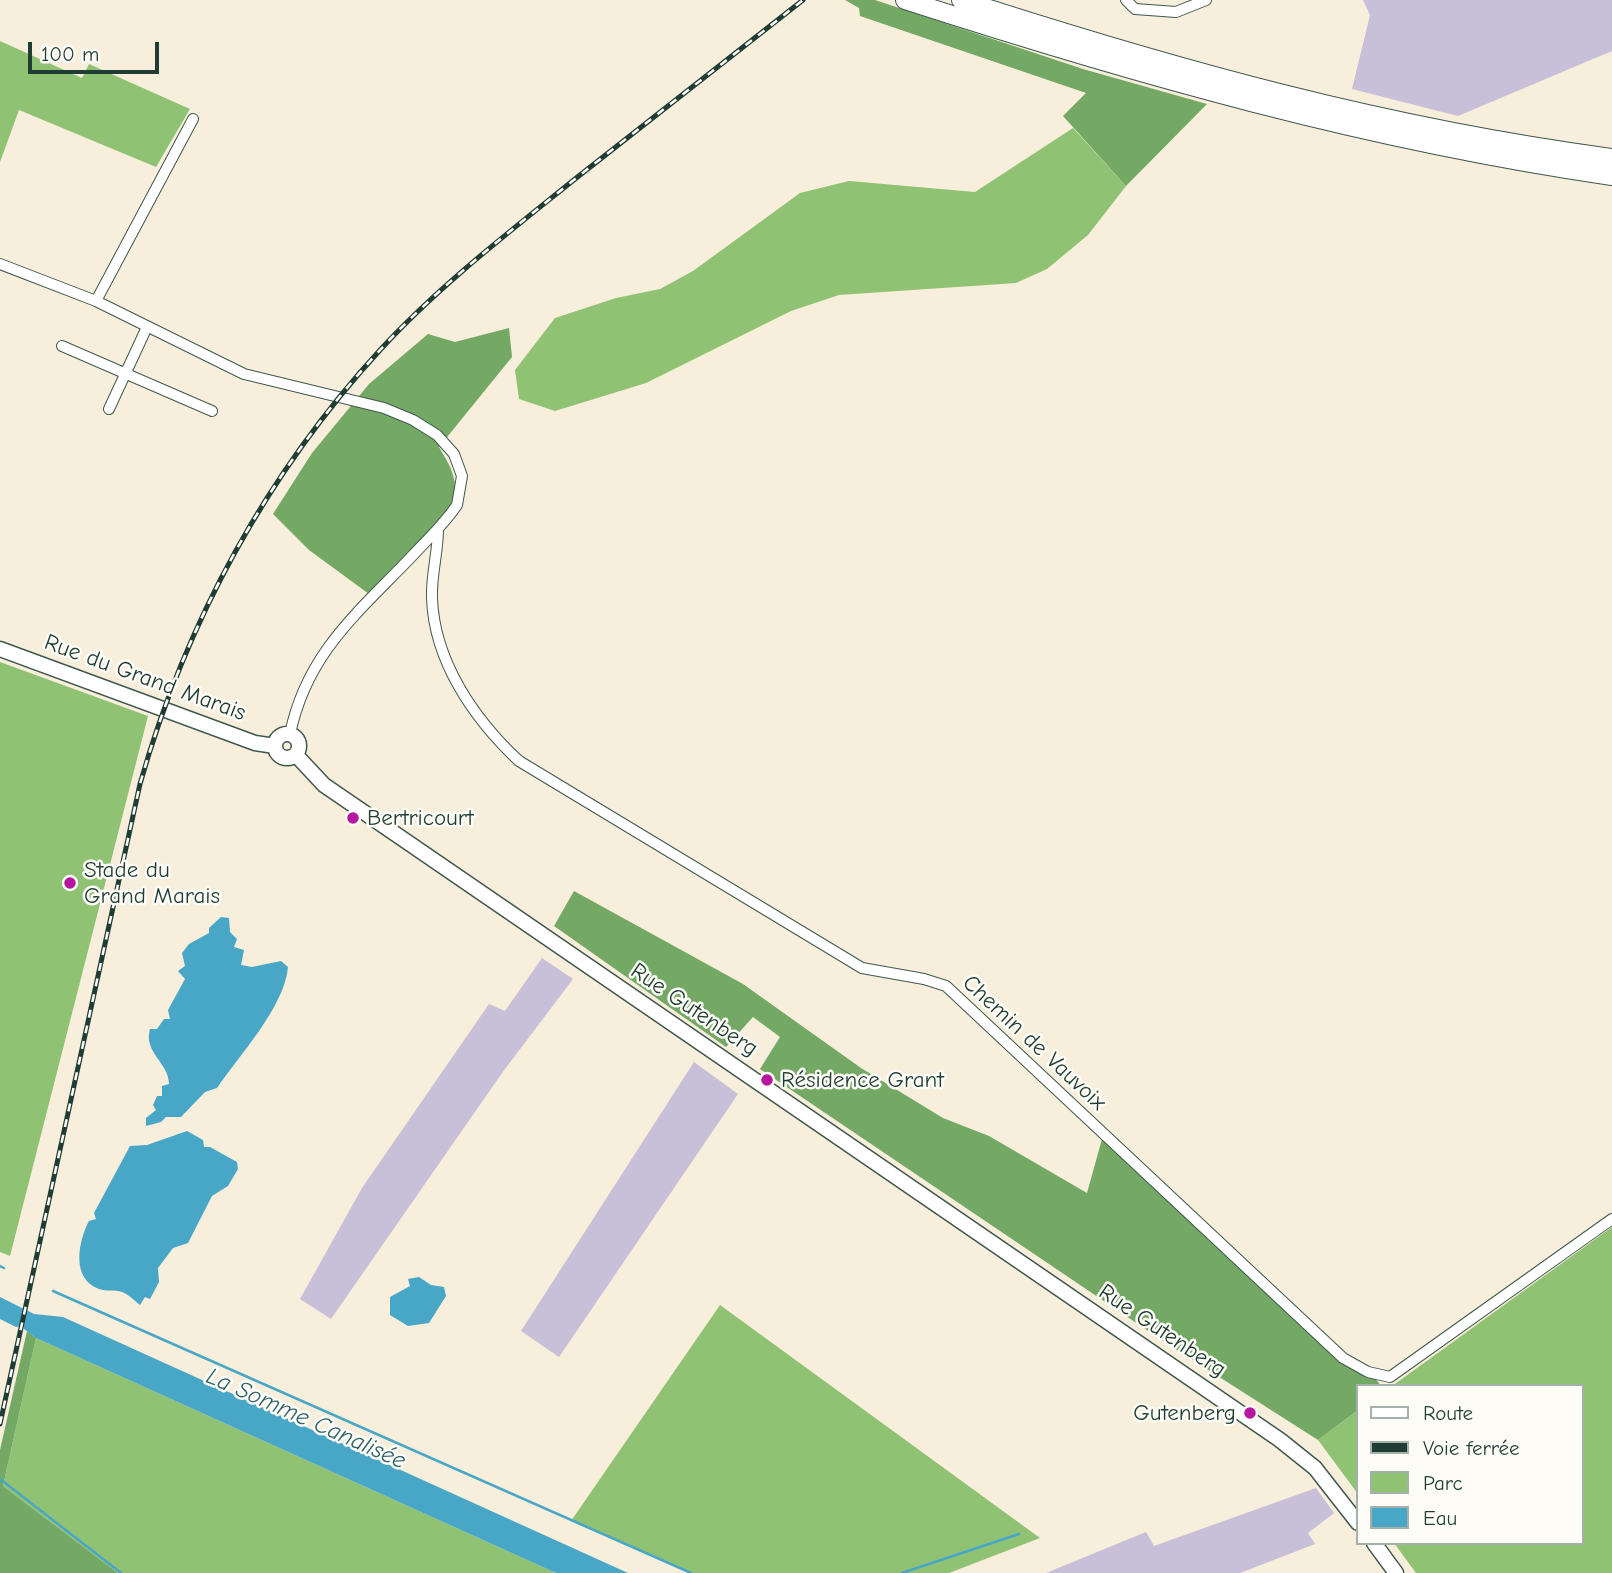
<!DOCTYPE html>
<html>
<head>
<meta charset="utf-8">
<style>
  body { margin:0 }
  #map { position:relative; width:1612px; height:1573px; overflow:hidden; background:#f7eedb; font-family:"Comic Neue",sans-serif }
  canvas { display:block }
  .legend { position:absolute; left:1356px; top:1384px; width:228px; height:161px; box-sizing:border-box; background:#fdfcf7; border:2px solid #a4b0a9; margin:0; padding:9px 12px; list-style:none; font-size:21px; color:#1f3d34 }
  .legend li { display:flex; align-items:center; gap:14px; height:35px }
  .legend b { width:35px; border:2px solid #a4b0a9 }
  .scale { position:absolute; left:28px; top:42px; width:131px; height:32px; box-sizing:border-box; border:4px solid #1f3d34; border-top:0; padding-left:9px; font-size:21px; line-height:24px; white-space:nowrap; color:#1f3d34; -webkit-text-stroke:5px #fdfcf7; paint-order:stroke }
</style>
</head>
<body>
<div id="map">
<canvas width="1612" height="1573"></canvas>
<ul class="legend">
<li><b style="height:9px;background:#fff"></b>Route</li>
<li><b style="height:9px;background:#1f3d34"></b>Voie ferrée</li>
<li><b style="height:19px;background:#90c273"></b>Parc</li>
<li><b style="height:19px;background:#48a6c7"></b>Eau</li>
</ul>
<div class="scale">100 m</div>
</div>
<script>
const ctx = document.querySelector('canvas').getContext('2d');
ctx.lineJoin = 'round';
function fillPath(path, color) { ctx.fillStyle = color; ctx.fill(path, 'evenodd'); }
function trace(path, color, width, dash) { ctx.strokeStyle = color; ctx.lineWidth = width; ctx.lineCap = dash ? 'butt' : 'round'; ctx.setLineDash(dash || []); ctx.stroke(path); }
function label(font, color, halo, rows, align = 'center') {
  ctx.font = font + ' "Comic Neue",sans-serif'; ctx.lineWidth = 5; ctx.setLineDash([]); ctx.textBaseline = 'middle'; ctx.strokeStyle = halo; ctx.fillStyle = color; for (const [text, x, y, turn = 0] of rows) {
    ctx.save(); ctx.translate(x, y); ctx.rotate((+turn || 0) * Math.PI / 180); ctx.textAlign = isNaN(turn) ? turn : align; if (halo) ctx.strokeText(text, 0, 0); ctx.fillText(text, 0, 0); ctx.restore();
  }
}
const industrial = new Path2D(`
  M 1363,0 L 1612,0 L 1612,51 L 1458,116 L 1352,89 L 1370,15 Z
  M 542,958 L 573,979 L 502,1073 L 331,1319 L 300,1299 L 362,1188 L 489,1004 L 505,1011 Z
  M 694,1062 L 738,1094 L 559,1357 L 521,1331 Z
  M 1316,1488 L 1334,1513 L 1308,1533 L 1315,1544 L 1240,1573 L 1046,1573 L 1146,1532 L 1154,1546 Z`);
const green = new Path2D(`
  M 0,41 L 82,78 L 89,64 L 190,109 L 156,167 L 19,110 L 0,162 Z
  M 1073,128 L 1126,186 L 1088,235 L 1047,269 L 1016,283 L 839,295 L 791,311 L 646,383 L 555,411 L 519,399 L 515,370 L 555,318 L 616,298 L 660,289 L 693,271 L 800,193 L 849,181 L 975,192 Z
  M 0,662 L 148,716 L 10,1256 L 0,1252 Z
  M 1612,1227 L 1612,1573 L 1416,1573 L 1394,1543 L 1582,1543 L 1582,1386 L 1392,1386 Z
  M 720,1305 L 1040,1538 L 949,1573 L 690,1573 L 571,1521 Z
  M 36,1338 L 556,1573 L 118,1573 L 3,1486 Z
  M 1358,1410 L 1358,1494 L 1318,1440 Z`);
const forest = new Path2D(`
  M 845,0 L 875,0 L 1083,69 L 1207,104 L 1126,186 L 1063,116 L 1086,93 L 860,16 L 859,8 Z
  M 509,328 L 512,357 L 439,447 C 449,464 457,476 455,497 C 453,517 386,577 369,594 L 309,550 L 273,514 L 312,453 L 369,384 L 428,334 L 455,342 Z
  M 574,891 L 743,984 L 861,1068 L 943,1118 L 989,1136 L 1087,1193 L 1102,1139 L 1338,1356 L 1375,1378 L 1381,1386 L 1358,1386 L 1358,1410 L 1318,1440 L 1166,1343 L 760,1069 L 780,1037 L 753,1017 L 726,1047 L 554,926 Z
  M 27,1331 L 36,1338 L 3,1486 L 118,1573 L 0,1573 L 0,1450 Z`);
const water = new Path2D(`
  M 221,917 L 229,918 L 230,932 L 237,939 L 234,947 L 244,950 L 241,965 L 252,967 L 281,961 L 288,967 C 285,1006 239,1056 217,1088 L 205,1092 L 181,1117 L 166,1117 L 161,1122 L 146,1126 L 146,1118 L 156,1110 L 153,1105 L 157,1096 L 162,1096 L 162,1086 L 169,1084 C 169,1063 143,1052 150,1029 L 157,1029 L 164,1019 L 170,1019 L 168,1010 L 185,979 L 178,971 L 185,966 L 182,953 L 189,944 L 209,933 L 209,928 Z
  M 187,1131 L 203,1140 L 204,1147 L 210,1147 L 237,1162 L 238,1169 L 228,1186 L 212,1196 L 188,1243 L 173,1248 L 158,1268 L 159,1282 L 150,1299 L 145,1297 L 140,1305 C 135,1301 128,1294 122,1292 C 115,1289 106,1292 99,1289 C 71,1279 78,1242 89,1221 L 96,1219 L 94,1213 L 130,1146 L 147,1145 Z
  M 419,1277 L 431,1285 L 444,1287 L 446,1296 L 429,1323 L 408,1326 L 390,1315 L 390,1297 L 410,1286 L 408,1279 Z
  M 0,1297 L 34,1314 L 63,1317 L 628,1573 L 556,1573 L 36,1338 L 24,1329 L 24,1326 L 16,1327 L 0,1319 Z`);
const stream = new Path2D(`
  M 0,1266 L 4,1268
  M 53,1291 L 691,1573
  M 0,1479 L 121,1573
  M 902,1573 L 1019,1534`);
const street = new Path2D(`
  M 1126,0 L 1135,9 L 1176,12 L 1206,0
  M 0,264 L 96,301 L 244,374 L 384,408 L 413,420 L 437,435 L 454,454 L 462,476 L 457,505 C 445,523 429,538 414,554 C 359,612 307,652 290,734
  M 96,301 L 193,119
  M 62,346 L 212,411
  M 109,409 L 147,327
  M 438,529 C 438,553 431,575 432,598 C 434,661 474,719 519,761 L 862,968 L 924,979 L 946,986 L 1343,1358 L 1368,1372 L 1390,1377 L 1612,1219`);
const secondary = new Path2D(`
  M 0,649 L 255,743 L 275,746
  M275 746a12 12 0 1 1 24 0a12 12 0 1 1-24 0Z
  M 296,755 L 324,785 L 362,811 L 1280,1440 L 1315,1468 L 1358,1523
  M 1374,1543 L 1396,1573`);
const highway = new Path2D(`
  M 905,0 C 1137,75 1370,141 1612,176
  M 961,0 C 1178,70 1386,128 1612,158`);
const rail = new Path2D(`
  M 0,1424 L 140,784 C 186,622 267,473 381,349 C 439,286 508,233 575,179 C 651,119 727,60 803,0`);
const markers = [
  [353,818,7,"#b5179e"],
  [70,883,7,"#b5179e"],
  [767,1080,7,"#b5179e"],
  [1250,1413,7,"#b5179e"]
];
const streetNames = [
  ["Rue du Grand Marais",145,678,20],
  ["Rue Gutenberg",694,1010,34],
  ["Chemin de Vauvoix",1034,1043,43],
  ["Rue Gutenberg",1162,1331,34]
];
const poiNames = [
  ["Bertricourt",367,818],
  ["Stade du",84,870],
  ["Grand Marais",84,896],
  ["Résidence Grant",781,1080],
  ["Gutenberg",1236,1413,"right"]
];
const waterNames = [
  ["La Somme Canalisée",306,1419,24]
];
fillPath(industrial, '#c8bfd8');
fillPath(green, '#90c273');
fillPath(forest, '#74a865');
fillPath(water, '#48a6c7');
trace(stream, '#48a6c7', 2.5);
trace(street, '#3f584d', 12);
trace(secondary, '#3f584d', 17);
trace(highway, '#3f584d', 20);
trace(street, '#fff', 10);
trace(secondary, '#fff', 14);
trace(highway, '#fff', 18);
trace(rail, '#1f3d34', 5);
trace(rail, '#fdfcf7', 2.5, [8]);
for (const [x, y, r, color] of markers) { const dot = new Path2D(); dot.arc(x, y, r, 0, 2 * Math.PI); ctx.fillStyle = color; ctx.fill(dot); trace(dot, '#fdfcf7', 2.5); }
label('23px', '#1f3d34', '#fdfcf7', streetNames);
label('23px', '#1f3d34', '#fdfcf7', poiNames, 'left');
label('italic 24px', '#2d6267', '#fdfcf7', waterNames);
</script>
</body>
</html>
